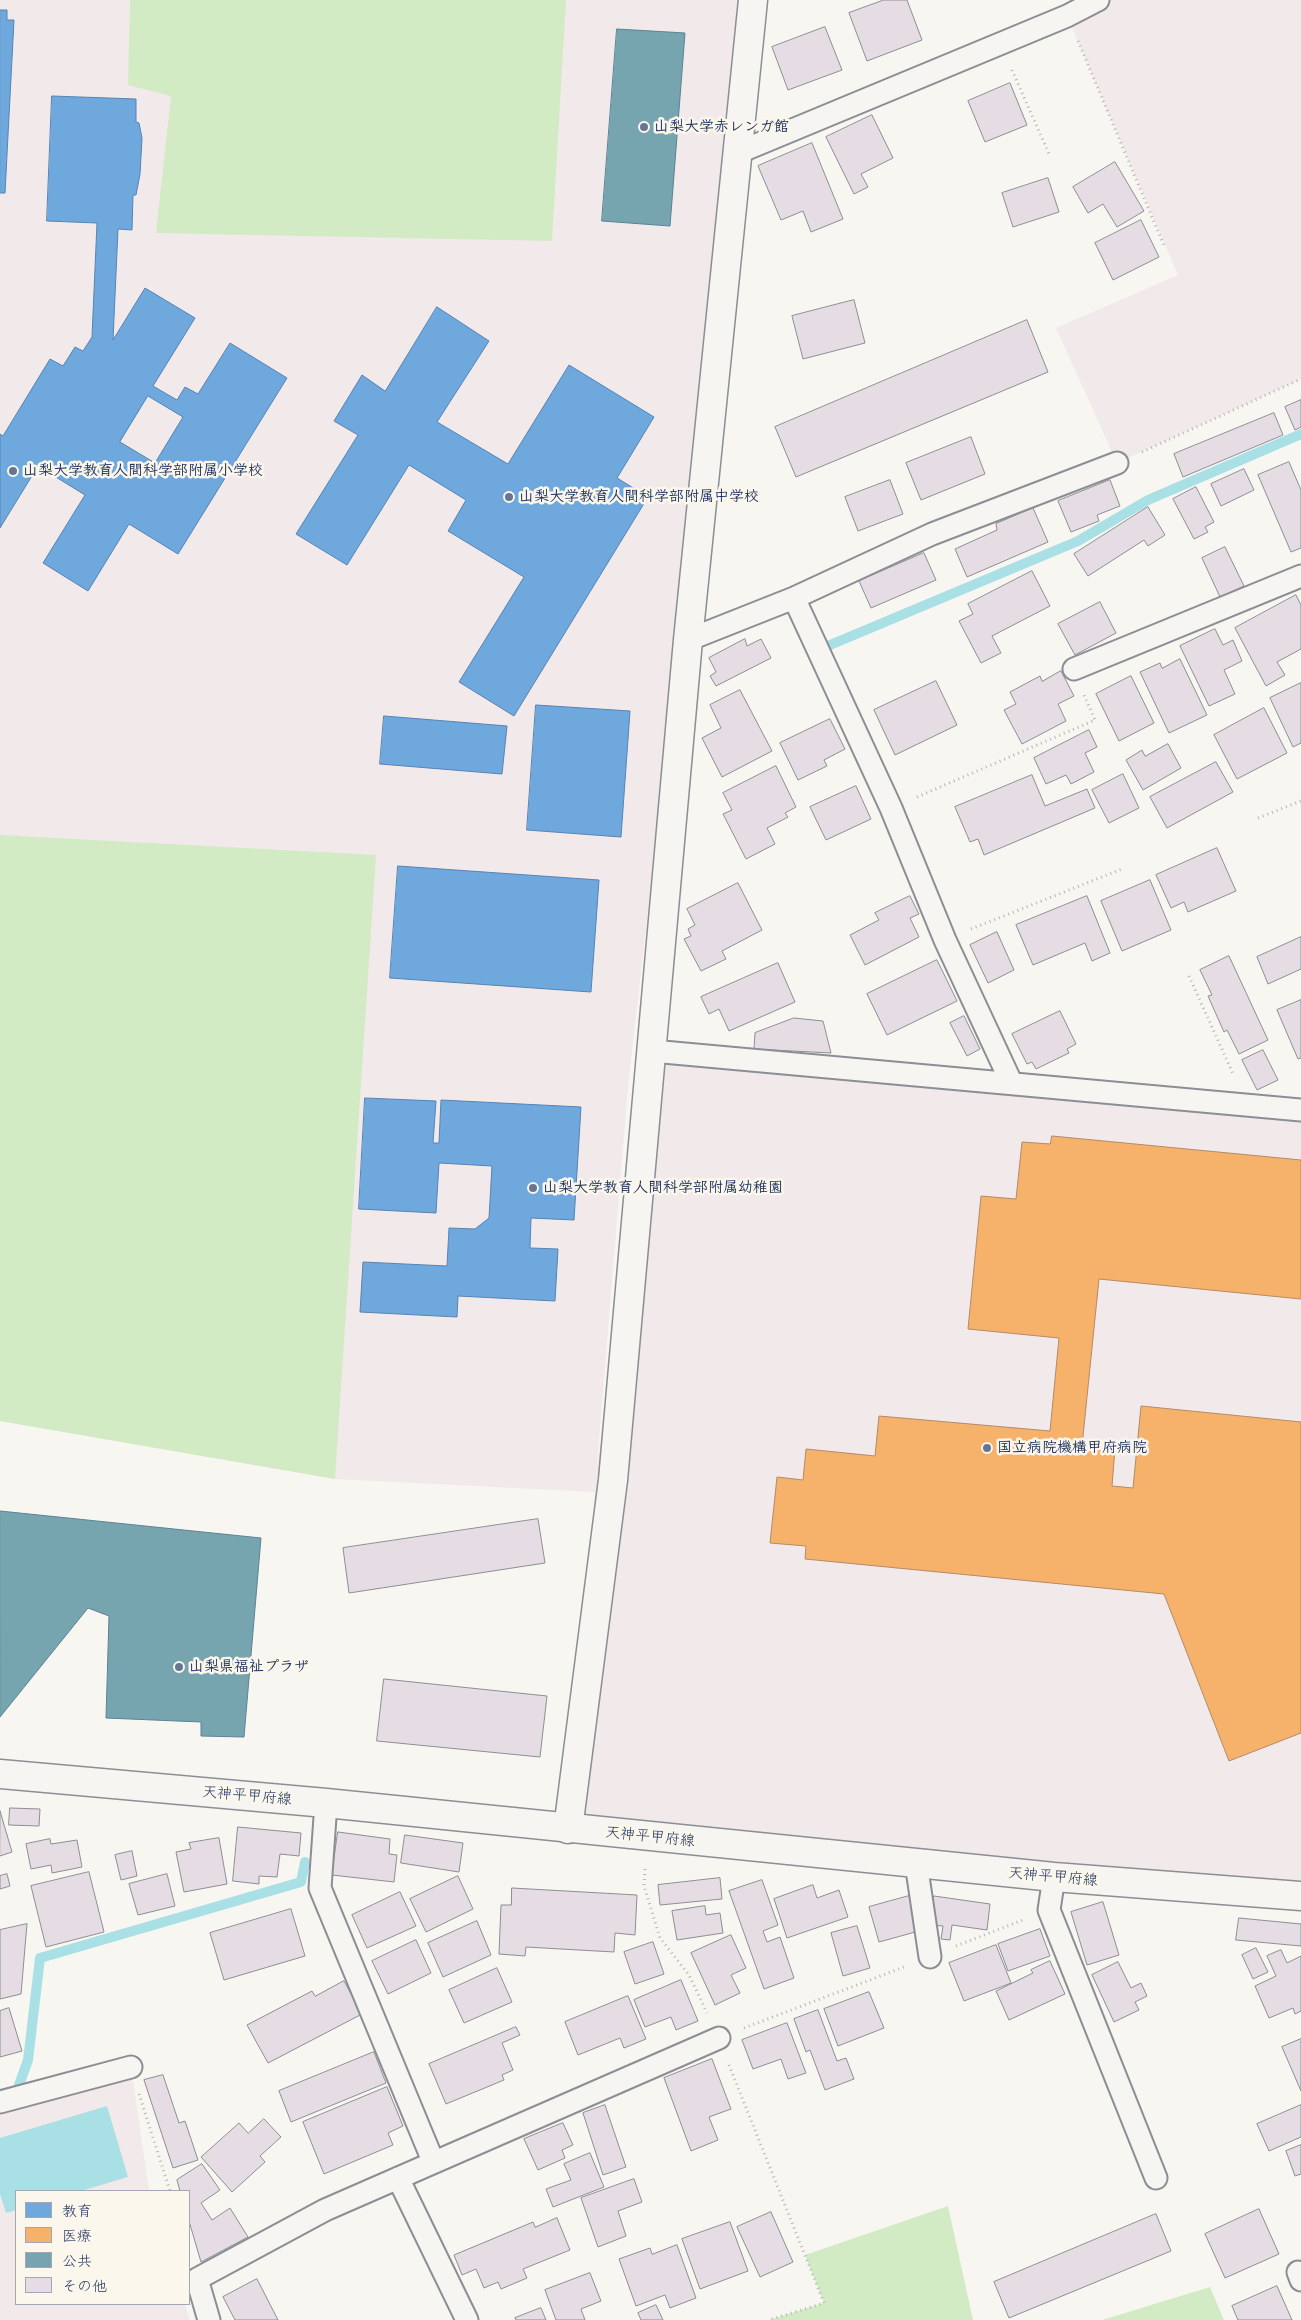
<!DOCTYPE html>
<html>
<head>
<meta charset="utf-8">
<style>
  body { margin:0 }
  #map { position:relative; width:1301px; height:2320px; overflow:hidden; background:#f8f6f0; font-family:"Playpen Sans","Klee One",sans-serif }
  canvas { display:block }
  .legend { position:absolute; left:15px; top:2190px; width:175px; height:115px; box-sizing:border-box; background:#fbf7ec; border:1px solid #a1a7b3; margin:0; padding:6px 9px; list-style:none; font-size:15px; color:#1b2f5e }
  .legend li { display:flex; align-items:center; gap:10px; height:25px }
  .legend b { width:25px; border:1px solid #a1a7b3 }
</style>
</head>
<body>
<div id="map">
<canvas width="1301" height="2320"></canvas>
<ul class="legend">
<li><b style="height:14px;background:#6fa8dc"></b>教育</li>
<li><b style="height:14px;background:#f6b26b"></b>医療</li>
<li><b style="height:14px;background:#76a5af"></b>公共</li>
<li><b style="height:14px;background:#e5dde3"></b>その他</li>
</ul>
</div>
<script>
const ctx = document.querySelector('canvas').getContext('2d');
ctx.lineJoin = 'round';
function fillPath(path, color) { ctx.fillStyle = color; ctx.fill(path, 'evenodd'); }
function trace(path, color, width, dash) { ctx.strokeStyle = color; ctx.lineWidth = width; ctx.lineCap = dash ? 'butt' : 'round'; ctx.setLineDash(dash || []); ctx.stroke(path); }
function label(font, color, halo, rows, align = 'center') {
  ctx.font = font + ' "Playpen Sans","Klee One",sans-serif'; ctx.lineWidth = 5; ctx.setLineDash([]); ctx.textBaseline = 'middle'; ctx.strokeStyle = halo; ctx.fillStyle = color; for (const [text, x, y, turn = 0] of rows) {
    ctx.save(); ctx.translate(x, y); ctx.rotate((+turn || 0) * Math.PI / 180); ctx.textAlign = isNaN(turn) ? turn : align; if (halo) ctx.strokeText(text, 0, 0); ctx.fillText(text, 0, 0); ctx.restore();
  }
}
const built = new Path2D(`
  M 0,0 L 751,0 L 628,1087 L 596,1476 L 652,1051 L 1301,1110 L 1301,1896 L 568,1829 L 595,1492 L 335,1479 L 0,1421 Z
  M 1098,0 L 1301,0 L 1301,379 L 1117,463 L 1056,328 L 1178,275 L 1067,16 Z
  M 131,2067 L 149,2191 L 16,2191 L 16,2304 L 185,2304 L 190,2320 L 0,2320 L 0,2102 Z`);
const green = new Path2D(`
  M 130,0 L 566,0 L 552,241 L 156,233 L 171,96 L 128,85 Z
  M 0,835 L 376,855 L 335,1479 L 0,1421 Z
  M 948,2206 L 973,2320 L 769,2320 L 824,2303 L 805,2255 Z
  M 1210,2287 L 1224,2320 L 1102,2320 Z`);
const water = new Path2D(`
  M 107,2106 L 128,2177 L 81,2191 L 16,2191 L 16,2210 L 6,2213 L 0,2194 L 0,2138 Z`);
const schools = new Path2D(`
  M 0,10 L 7,10 L 7,20 L 14,20 L 5,193 L 0,193 Z
  M 52,96 L 136,99 L 136,122 L 139,123 L 142,138 L 140,174 L 136,195 L 133,195 L 132,230 L 118,229 L 113,340 L 145,288 L 195,318 L 153,386 L 177,400 L 185,387 L 198,394 L 230,343 L 287,378 L 178,554 L 129,524 L 88,591 L 43,563 L 85,495 L 38,466 L 0,528 L 0,434 L 3,436 L 50,359 L 63,366 L 75,347 L 83,351 L 92,337 L 97,223 L 47,221 ZM 148,396 L 183,417 L 155,463 L 120,442 Z
  M 437,307 L 489,341 L 437,422 L 508,464 L 569,365 L 654,417 L 617,478 L 648,497 L 514,716 L 459,682 L 524,577 L 448,531 L 466,500 L 409,465 L 347,565 L 296,534 L 358,435 L 334,421 L 362,375 L 385,391 Z
  M 536,705 L 630,711 L 621,837 L 527,830 Z
  M 384,716 L 507,726 L 502,774 L 380,764 Z
  M 398,866 L 599,880 L 591,992 L 390,978 Z
  M 365,1098 L 436,1101 L 433,1143 L 439,1143 L 441,1100 L 581,1107 L 574,1220 L 531,1218 L 530,1248 L 558,1249 L 555,1301 L 458,1296 L 457,1317 L 360,1312 L 363,1262 L 447,1266 L 449,1228 L 475,1229 L 489,1218 L 492,1166 L 439,1163 L 436,1213 L 359,1209 Z`);
const health = new Path2D(`
  M 1052,1136 L 1301,1160 L 1301,1299 L 1099,1279 L 1082,1446 L 1115,1449 L 1112,1486 L 1133,1488 L 1141,1406 L 1301,1422 L 1301,1733 L 1229,1761 L 1164,1594 L 805,1559 L 806,1546 L 770,1543 L 777,1477 L 803,1480 L 806,1449 L 875,1456 L 879,1416 L 1050,1431 L 1059,1338 L 968,1329 L 981,1196 L 1016,1199 L 1022,1142 L 1050,1144 Z`);
const public = new Path2D(`
  M 617,29 L 685,33 L 670,226 L 602,221 Z
  M 0,1511 L 261,1538 L 244,1737 L 201,1736 L 201,1722 L 106,1718 L 109,1616 L 88,1608 L 0,1717 Z`);
const stream = new Path2D(`
  M 818,650 L 1078,541 L 1148,500 L 1301,434
  M 19,2085 L 28,2060 L 40,1958 L 301,1882 L 305,1862`);
const building = new Path2D(`
  M 884,0 L 907,0 L 922,40 L 867,61 L 849,13 Z
  M 825,27 L 842,70 L 788,90 L 772,47 Z
  M 1010,83 L 1027,125 L 985,142 L 968,101 Z
  M 872,115 L 893,158 L 861,174 L 868,187 L 854,194 L 826,137 Z
  M 812,143 L 843,219 L 811,232 L 803,211 L 781,220 L 758,166 Z
  M 1115,162 L 1144,211 L 1117,227 L 1103,204 L 1088,213 L 1073,187 Z
  M 1048,178 L 1059,212 L 1013,227 L 1002,193 Z
  M 1141,220 L 1159,257 L 1113,280 L 1095,243 Z
  M 854,300 L 865,343 L 803,359 L 792,316 Z
  M 1027,320 L 1048,372 L 796,477 L 775,427 Z
  M 1301,400 L 1301,427 L 1295,430 L 1285,407 Z
  M 1274,413 L 1283,435 L 1183,477 L 1174,454 Z
  M 971,437 L 985,474 L 921,500 L 906,463 Z
  M 1289,462 L 1301,490 L 1301,548 L 1291,552 L 1258,475 Z
  M 1244,469 L 1254,490 L 1221,506 L 1211,484 Z
  M 890,480 L 903,514 L 858,531 L 845,497 Z
  M 1110,480 L 1120,506 L 1097,515 L 1099,521 L 1071,532 L 1058,501 Z
  M 1196,487 L 1214,522 L 1205,527 L 1208,532 L 1194,539 L 1173,499 Z
  M 1148,507 L 1165,535 L 1148,546 L 1144,540 L 1088,576 L 1074,554 Z
  M 1033,508 L 1048,542 L 967,577 L 955,549 L 997,530 L 996,524 Z
  M 1225,547 L 1244,586 L 1220,597 L 1202,558 Z
  M 924,553 L 936,580 L 871,608 L 859,581 Z
  M 1032,571 L 1050,606 L 992,636 L 1001,653 L 981,663 L 959,621 L 973,614 L 968,604 Z
  M 1296,595 L 1301,605 L 1301,649 L 1277,662 L 1285,675 L 1266,686 L 1235,628 Z
  M 1100,602 L 1116,633 L 1075,655 L 1058,624 Z
  M 1215,629 L 1223,645 L 1233,640 L 1242,661 L 1224,670 L 1235,694 L 1209,706 L 1180,646 Z
  M 745,639 L 747,646 L 761,639 L 771,658 L 716,686 L 710,676 L 716,672 L 709,658 Z
  M 1180,659 L 1207,715 L 1169,733 L 1140,672 L 1160,663 L 1162,668 Z
  M 1061,671 L 1074,696 L 1058,704 L 1066,721 L 1022,744 L 1004,710 L 1016,704 L 1010,692 L 1040,676 L 1042,681 Z
  M 1131,676 L 1154,723 L 1119,741 L 1096,694 Z
  M 936,681 L 957,725 L 895,755 L 874,710 Z
  M 1301,683 L 1301,743 L 1293,747 L 1270,698 Z
  M 740,690 L 772,751 L 722,777 L 702,738 L 721,728 L 710,705 Z
  M 1264,708 L 1287,753 L 1237,779 L 1214,735 Z
  M 830,719 L 845,749 L 824,760 L 827,766 L 798,780 L 780,743 Z
  M 1089,730 L 1097,747 L 1085,753 L 1094,772 L 1071,784 L 1066,775 L 1046,784 L 1034,758 Z
  M 1168,744 L 1181,768 L 1143,790 L 1126,760 L 1142,750 L 1145,756 Z
  M 1216,762 L 1233,792 L 1167,828 L 1150,797 Z
  M 776,766 L 796,807 L 785,813 L 788,817 L 767,828 L 775,844 L 746,859 L 723,814 L 732,810 L 723,793 Z
  M 1123,774 L 1139,808 L 1109,823 L 1092,790 Z
  M 1032,775 L 1045,806 L 1087,789 L 1095,808 L 984,855 L 978,839 L 970,842 L 955,807 Z
  M 856,786 L 871,819 L 826,840 L 810,807 Z
  M 1217,848 L 1236,891 L 1188,912 L 1184,902 L 1171,908 L 1156,875 Z
  M 1150,880 L 1171,930 L 1122,951 L 1101,901 Z
  M 738,883 L 762,930 L 722,951 L 726,959 L 701,971 L 684,939 L 691,936 L 688,929 L 695,925 L 687,909 Z
  M 910,896 L 919,914 L 910,918 L 919,937 L 865,965 L 850,935 L 879,920 L 875,913 Z
  M 1087,896 L 1110,953 L 1092,961 L 1085,943 L 1033,965 L 1016,925 Z
  M 997,932 L 1014,970 L 988,983 L 970,945 Z
  M 1301,937 L 1301,969 L 1268,984 L 1257,957 Z
  M 1229,956 L 1268,1040 L 1239,1054 L 1227,1030 L 1224,1032 L 1208,996 L 1212,995 L 1200,970 Z
  M 937,960 L 957,1001 L 887,1035 L 867,994 Z
  M 778,963 L 795,1002 L 729,1031 L 719,1009 L 709,1014 L 701,997 Z
  M 1301,1000 L 1301,1058 L 1298,1059 L 1277,1010 Z
  M 1060,1011 L 1076,1044 L 1067,1049 L 1069,1053 L 1036,1069 L 1032,1062 L 1027,1064 L 1012,1034 Z
  M 964,1016 L 980,1049 L 967,1056 L 950,1023 Z
  M 794,1018 L 823,1021 L 831,1053 L 754,1049 L 755,1033 Z
  M 1263,1050 L 1278,1080 L 1257,1090 L 1242,1060 Z
  M 538,1519 L 545,1563 L 349,1593 L 343,1548 Z
  M 384,1679 L 547,1696 L 540,1757 L 377,1741 Z
  M 10,1808 L 40,1809 L 39,1826 L 9,1825 Z
  M 0,1811 L 12,1852 L 0,1856 Z
  M 238,1827 L 301,1833 L 299,1856 L 280,1854 L 277,1877 L 259,1876 L 259,1884 L 233,1881 Z
  M 338,1832 L 390,1839 L 389,1854 L 397,1855 L 394,1882 L 332,1875 Z
  M 405,1835 L 463,1843 L 459,1872 L 401,1863 Z
  M 219,1838 L 227,1884 L 184,1892 L 176,1852 L 191,1849 L 189,1843 Z
  M 50,1839 L 51,1844 L 77,1840 L 82,1867 L 52,1873 L 51,1865 L 31,1869 L 26,1844 Z
  M 132,1851 L 137,1876 L 121,1880 L 115,1855 Z
  M 89,1872 L 104,1932 L 46,1947 L 31,1886 Z
  M 7,1874 L 10,1886 L 0,1889 L 0,1876 Z
  M 167,1874 L 175,1906 L 138,1915 L 129,1884 Z
  M 458,1876 L 473,1909 L 426,1932 L 410,1899 Z
  M 720,1878 L 722,1899 L 660,1905 L 658,1885 Z
  M 762,1880 L 778,1925 L 763,1931 L 767,1942 L 780,1937 L 794,1978 L 764,1989 L 729,1891 Z
  M 813,1885 L 817,1898 L 839,1890 L 848,1917 L 787,1938 L 774,1899 Z
  M 512,1888 L 637,1895 L 635,1935 L 615,1933 L 614,1952 L 526,1947 L 525,1956 L 499,1954 L 501,1905 L 511,1905 Z
  M 400,1892 L 416,1926 L 367,1948 L 352,1915 Z
  M 909,1896 L 919,1931 L 879,1942 L 869,1907 Z
  M 934,1896 L 990,1904 L 987,1930 L 952,1925 L 950,1940 L 941,1939 L 943,1926 L 929,1925 Z
  M 1103,1902 L 1119,1955 L 1087,1965 L 1071,1912 Z
  M 705,1906 L 706,1915 L 720,1913 L 723,1933 L 677,1940 L 672,1911 Z
  M 291,1909 L 305,1956 L 224,1980 L 210,1933 Z
  M 1239,1918 L 1301,1924 L 1301,1946 L 1236,1940 Z
  M 477,1921 L 491,1955 L 443,1977 L 428,1943 Z
  M 27,1924 L 21,1994 L 0,1999 L 0,1930 Z
  M 857,1926 L 870,1968 L 843,1976 L 831,1933 Z
  M 1040,1929 L 1050,1956 L 1008,1971 L 998,1944 Z
  M 731,1935 L 746,1968 L 731,1975 L 740,1993 L 715,2005 L 691,1953 Z
  M 416,1940 L 431,1973 L 388,1994 L 372,1961 Z
  M 653,1942 L 664,1974 L 635,1984 L 624,1952 Z
  M 996,1945 L 1011,1983 L 964,2001 L 949,1963 Z
  M 1256,1948 L 1268,1972 L 1253,1979 L 1242,1955 Z
  M 1281,1950 L 1287,1963 L 1301,1956 L 1301,2011 L 1295,2014 L 1293,2008 L 1269,2018 L 1255,1986 L 1276,1976 L 1267,1956 Z
  M 1050,1961 L 1065,1994 L 1009,2020 L 996,1991 L 1033,1973 L 1031,1970 Z
  M 1118,1962 L 1131,1988 L 1141,1983 L 1147,1996 L 1135,2002 L 1139,2010 L 1114,2022 L 1092,1975 Z
  M 497,1968 L 512,2002 L 464,2023 L 449,1990 Z
  M 681,1980 L 698,2021 L 676,2030 L 671,2017 L 645,2027 L 634,2000 Z
  M 344,1981 L 362,2014 L 268,2063 L 247,2025 L 312,1991 L 315,1996 Z
  M 869,1992 L 884,2028 L 838,2046 L 824,2009 Z
  M 628,1996 L 646,2039 L 624,2048 L 620,2038 L 578,2055 L 565,2022 Z
  M 9,2008 L 22,2051 L 0,2057 L 0,2011 Z
  M 818,2010 L 837,2061 L 846,2058 L 854,2079 L 825,2090 L 810,2050 L 806,2052 L 794,2019 Z
  M 787,2023 L 806,2073 L 788,2079 L 781,2059 L 753,2069 L 742,2040 Z
  M 516,2027 L 520,2035 L 502,2043 L 513,2070 L 502,2075 L 504,2080 L 446,2104 L 429,2064 Z
  M 1301,2039 L 1301,2091 L 1282,2047 Z
  M 374,2052 L 386,2083 L 291,2122 L 279,2091 Z
  M 712,2059 L 731,2109 L 709,2117 L 718,2140 L 691,2151 L 664,2078 Z
  M 163,2075 L 179,2123 L 185,2121 L 198,2160 L 173,2168 L 144,2080 Z
  M 387,2087 L 403,2126 L 388,2133 L 393,2145 L 324,2174 L 303,2122 Z
  M 605,2105 L 626,2167 L 603,2175 L 583,2113 Z
  M 1301,2105 L 1301,2137 L 1269,2151 L 1257,2124 Z
  M 264,2119 L 281,2137 L 260,2156 L 265,2162 L 232,2192 L 201,2157 L 239,2123 L 248,2133 Z
  M 563,2123 L 573,2145 L 562,2150 L 565,2158 L 538,2170 L 524,2139 Z
  M 1301,2145 L 1301,2174 L 1295,2176 L 1286,2151 Z
  M 590,2153 L 604,2187 L 553,2207 L 546,2189 L 571,2180 L 564,2164 Z
  M 202,2164 L 220,2190 L 201,2203 L 212,2220 L 230,2208 L 248,2237 L 201,2262 L 189,2221 L 189,2191 L 180,2191 L 177,2180 Z
  M 634,2179 L 642,2202 L 618,2211 L 626,2236 L 598,2247 L 581,2198 Z
  M 1259,2209 L 1279,2254 L 1225,2278 L 1205,2234 Z
  M 771,2212 L 793,2262 L 760,2277 L 737,2227 Z
  M 1156,2214 L 1171,2251 L 1009,2318 L 994,2282 Z
  M 557,2218 L 570,2250 L 523,2269 L 527,2278 L 501,2289 L 498,2282 L 484,2288 L 476,2269 L 462,2275 L 454,2255 L 533,2222 L 535,2227 Z
  M 730,2222 L 748,2271 L 700,2289 L 682,2239 Z
  M 677,2245 L 696,2298 L 670,2308 L 665,2295 L 636,2306 L 619,2259 L 650,2248 L 652,2254 Z
  M 590,2273 L 601,2301 L 581,2309 L 585,2320 L 556,2320 L 545,2290 Z
  M 257,2279 L 278,2320 L 235,2320 L 223,2297 Z
  M 1277,2286 L 1292,2320 L 1238,2320 L 1232,2306 Z
  M 656,2305 L 663,2320 L 641,2320 L 638,2313 Z
  M 541,2308 L 546,2320 L 516,2320 L 515,2318 Z`);
const path = new Path2D(`
  M 1078,41 L 1165,248
  M 1012,70 L 1049,154
  M 1142,452 L 1301,379
  M 917,797 L 1095,720 L 1084,695
  M 1258,818 L 1301,801
  M 971,929 L 1122,869
  M 1189,976 L 1234,1076
  M 645,1869 L 644,1886 L 660,1938 L 689,1975 L 707,2013
  M 956,1946 L 1023,1920
  M 744,2028 L 904,1967
  M 729,2065 L 824,2303 L 769,2320
  M 139,2094 L 170,2191`);
const service = new Path2D(`
  M 737,153 L 1067,16 L 1098,0
  M 794,598 L 891,808 L 945,940 L 1011,1082
  M 688,640 L 794,598 L 932,534 L 1117,463
  M 1074,669 L 1301,576
  M 652,1051 L 1301,1110
  M 326,1803 L 320,1888 L 433,2161
  M 916,1863 L 930,1957
  M 1054,1877 L 1049,1910 L 1156,2178
  M 0,2102 L 131,2067
  M 398,2178 L 467,2320
  M 1298,2272 L 1301,2280
  M 209,2320 L 197,2279 L 325,2210 L 719,2038`);
const minor = new Path2D(`
  M 568,1829 L 613,1480 L 688,640 L 753,0`);
const secondary = new Path2D(`
  M 0,1774 L 326,1803 L 1054,1877 L 1301,1896`);
const markers = [
  [644,127,5,"#687591"],
  [13,471,5,"#687591"],
  [509,497,5,"#687591"],
  [533,1188,5,"#687591"],
  [987,1448,5,"#687591"],
  [179,1667,5,"#687591"]
];
const poiNames = [
  ["山梨大学赤レンガ館",654,127],
  ["山梨大学教育人間科学部附属小学校",23,471],
  ["山梨大学教育人間科学部附属中学校",519,497],
  ["山梨大学教育人間科学部附属幼稚園",543,1188],
  ["国立病院機構甲府病院",997,1448],
  ["山梨県福祉プラザ",189,1667]
];
const streetNames = [
  ["天神平甲府線",247,1796,5],
  ["天神平甲府線",650,1837,6],
  ["天神平甲府線",1053,1877,5]
];
fillPath(built, '#f1e9ea');
fillPath(green, '#d3ebc4');
fillPath(water, '#a8e0e6');
fillPath(schools, '#6fa8dc');
trace(schools, '#5684b6', 1);
fillPath(health, '#f6b26b');
trace(health, '#b48b67', 1);
fillPath(public, '#76a5af');
trace(public, '#5b8297', 1);
trace(stream, '#a8e0e6', 10);
fillPath(building, '#e5dde3');
trace(building, '#8b8e94', 1);
trace(service, '#8b8e94', 25);
trace(minor, '#8b8e94', 31);
trace(secondary, '#8b8e94', 31);
trace(path, '#b3b5b7', 3, [1, 4]);
trace(service, '#f6f5f1', 21);
trace(minor, '#f6f5f1', 28);
trace(secondary, '#f6f5f1', 28);
for (const [x, y, r, color] of markers) { const dot = new Path2D(); dot.arc(x, y, r, 0, 2 * Math.PI); ctx.fillStyle = color; ctx.fill(dot); trace(dot, '#fbf7ec', 2); }
label('bold 15px', '#1b2f5e', '#fbf7ec', poiNames, 'left');
label('15px', '#1b2f5e', '#fbf7ec', streetNames);
</script>
</body>
</html>
